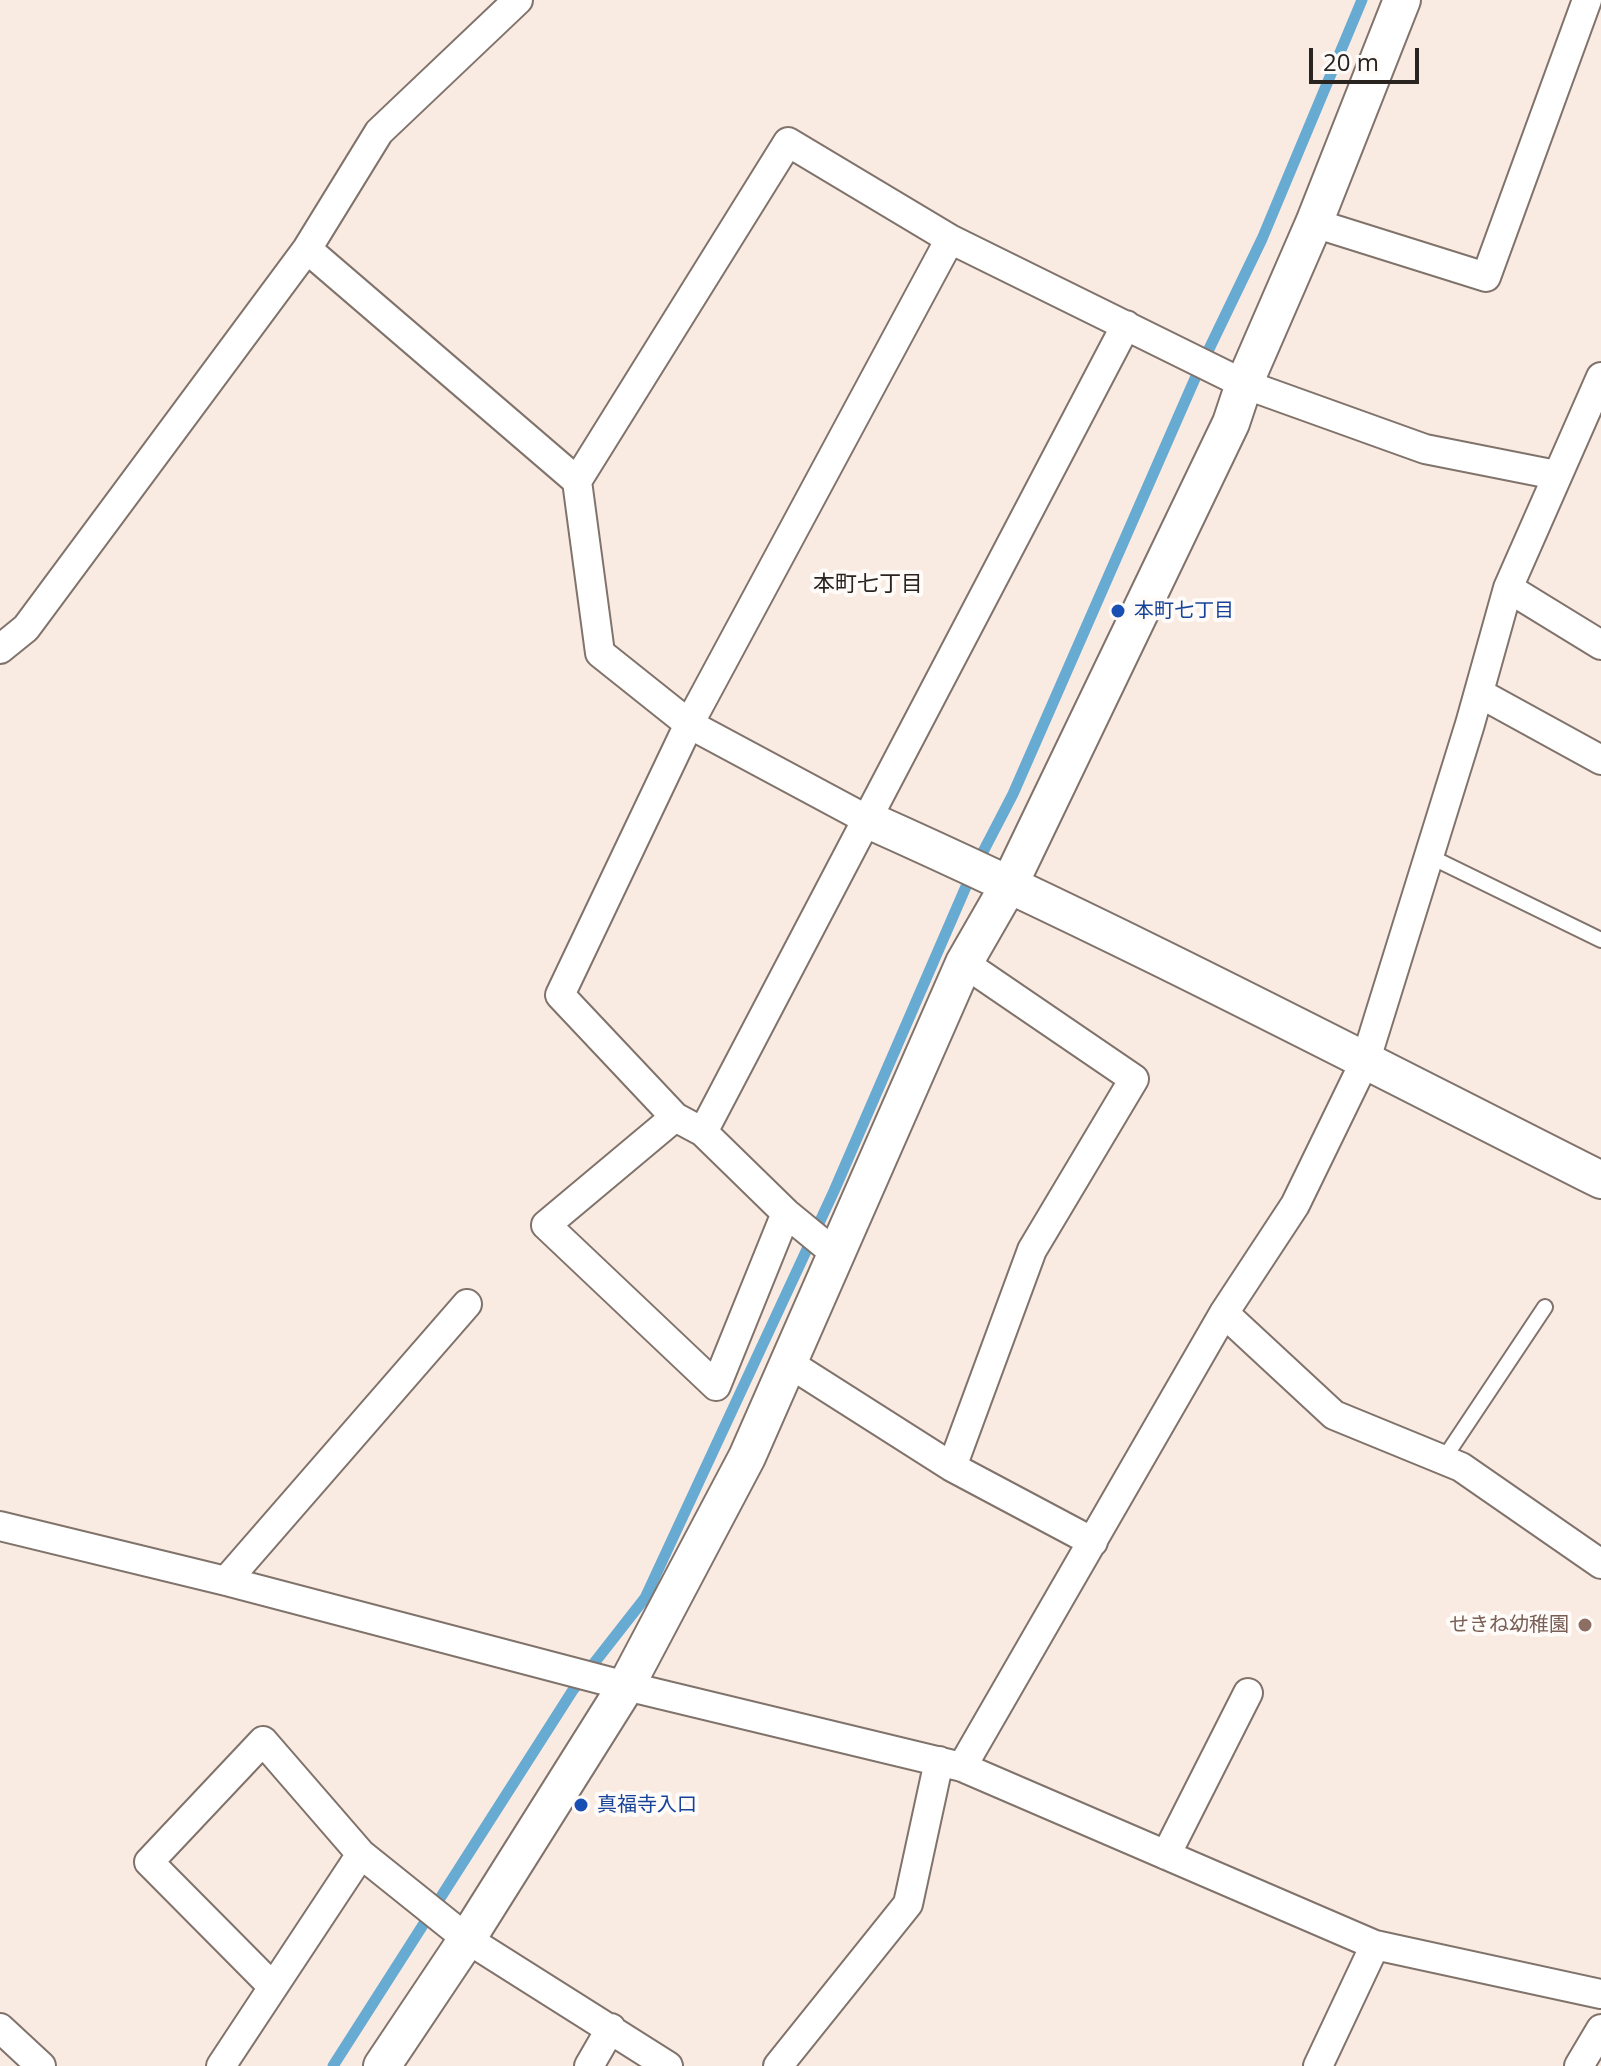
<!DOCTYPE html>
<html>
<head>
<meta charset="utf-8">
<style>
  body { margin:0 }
  #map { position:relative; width:1601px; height:2066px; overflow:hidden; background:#faebe2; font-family:"Open Sans",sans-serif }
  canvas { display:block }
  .scale { position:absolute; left:1309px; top:48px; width:110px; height:36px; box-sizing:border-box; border:4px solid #2a2421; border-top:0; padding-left:10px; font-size:24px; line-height:28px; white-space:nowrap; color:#2a2421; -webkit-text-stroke:6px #fefbf9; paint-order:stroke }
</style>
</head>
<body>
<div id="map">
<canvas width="1601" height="2066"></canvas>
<div class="scale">20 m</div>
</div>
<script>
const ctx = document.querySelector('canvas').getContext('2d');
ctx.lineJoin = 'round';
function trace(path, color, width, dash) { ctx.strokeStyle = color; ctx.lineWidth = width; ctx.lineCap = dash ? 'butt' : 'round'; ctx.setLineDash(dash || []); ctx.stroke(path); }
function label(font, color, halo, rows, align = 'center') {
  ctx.font = font + ' "Open Sans","Noto Sans JP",sans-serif'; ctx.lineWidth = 8; ctx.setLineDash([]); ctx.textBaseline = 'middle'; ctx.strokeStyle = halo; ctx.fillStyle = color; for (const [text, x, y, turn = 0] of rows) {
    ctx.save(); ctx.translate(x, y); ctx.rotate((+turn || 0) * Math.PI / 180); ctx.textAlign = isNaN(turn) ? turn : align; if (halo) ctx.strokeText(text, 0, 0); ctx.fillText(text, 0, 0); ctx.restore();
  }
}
const stream = new Path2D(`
  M 333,2066 L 573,1690 L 645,1598 L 834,1191 L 971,875 L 1013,794 L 1197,374 L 1262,239 L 1362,0`);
const service = new Path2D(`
  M 1429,856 L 1601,940
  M 1443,1460 L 1545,1307`);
const minor = new Path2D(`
  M 1314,223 L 1486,277 L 1587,0
  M 307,249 L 577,481
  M 1508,588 L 1601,645
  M 0,649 L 26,628 L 307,249 L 379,132 L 518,0
  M 1479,693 L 1601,760
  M 866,819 L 689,724 L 600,653 L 577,481 L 788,142 L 950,239 L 1244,384 L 1425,449 L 1556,475
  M 675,1117 L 546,1225 L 716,1386 L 786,1213
  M 703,1132 L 1126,325
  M 836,1254 L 786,1213 L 703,1132 L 675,1117 L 560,995 L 689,724 L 950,239
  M 1224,1313 L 1334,1415 L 1461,1467 L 1601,1564
  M 787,1362 L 952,1467 L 1093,1542
  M 952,1467 L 1032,1250 L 1134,1079 L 964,963
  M 0,1526 L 226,1581 L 626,1686 L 962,1767 L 1375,1945 L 1601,1994
  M 226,1581 L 467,1304
  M 962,1767 L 1224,1313 L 1295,1205 L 1366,1059 L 1470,724 L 1508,588 L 1601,377
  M 1166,1855 L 1248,1693
  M 273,1987 L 149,1862 L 263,1741 L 361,1854
  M 0,2028 L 41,2066
  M 221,2066 L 361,1854 L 467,1939 L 668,2066
  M 589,2066 L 611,2028
  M 778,2066 L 908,1904 L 939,1761
  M 1318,2066 L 1375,1945
  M 1579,2066 L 1601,2029`);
const tertiary = new Path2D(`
  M 866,819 C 1115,930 1357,1057 1601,1180
  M 382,2066 L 467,1939 L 626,1686 L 747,1457 L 964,963 L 1010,883 L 1231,423 L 1244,384 L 1314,223 L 1402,0`);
const markers = [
  [1118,611,8,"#1a4fb4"],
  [1585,1625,8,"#8d6e63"],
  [581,1805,8,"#1a4fb4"]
];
const transitNames = [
  ["本町七丁目",1134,611],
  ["真福寺入口",597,1805]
];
const educationNames = [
  ["せきね幼稚園",1569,1625]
];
const neighbourhoodNames = [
  ["本町七丁目",868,585]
];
trace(stream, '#67aad2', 11);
trace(service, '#80736b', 18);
trace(minor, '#80736b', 32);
trace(tertiary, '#80736b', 40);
trace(service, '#fff', 14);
trace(minor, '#fff', 28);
trace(tertiary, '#fff', 36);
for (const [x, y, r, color] of markers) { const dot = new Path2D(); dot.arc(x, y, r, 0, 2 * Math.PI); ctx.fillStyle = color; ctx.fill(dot); trace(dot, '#fefbf9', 3); }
label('20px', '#164399', '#fefbf9', transitNames, 'left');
label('20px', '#785e54', '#fefbf9', educationNames, 'right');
label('22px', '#2a2421', '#fefbf9', neighbourhoodNames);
</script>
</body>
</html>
